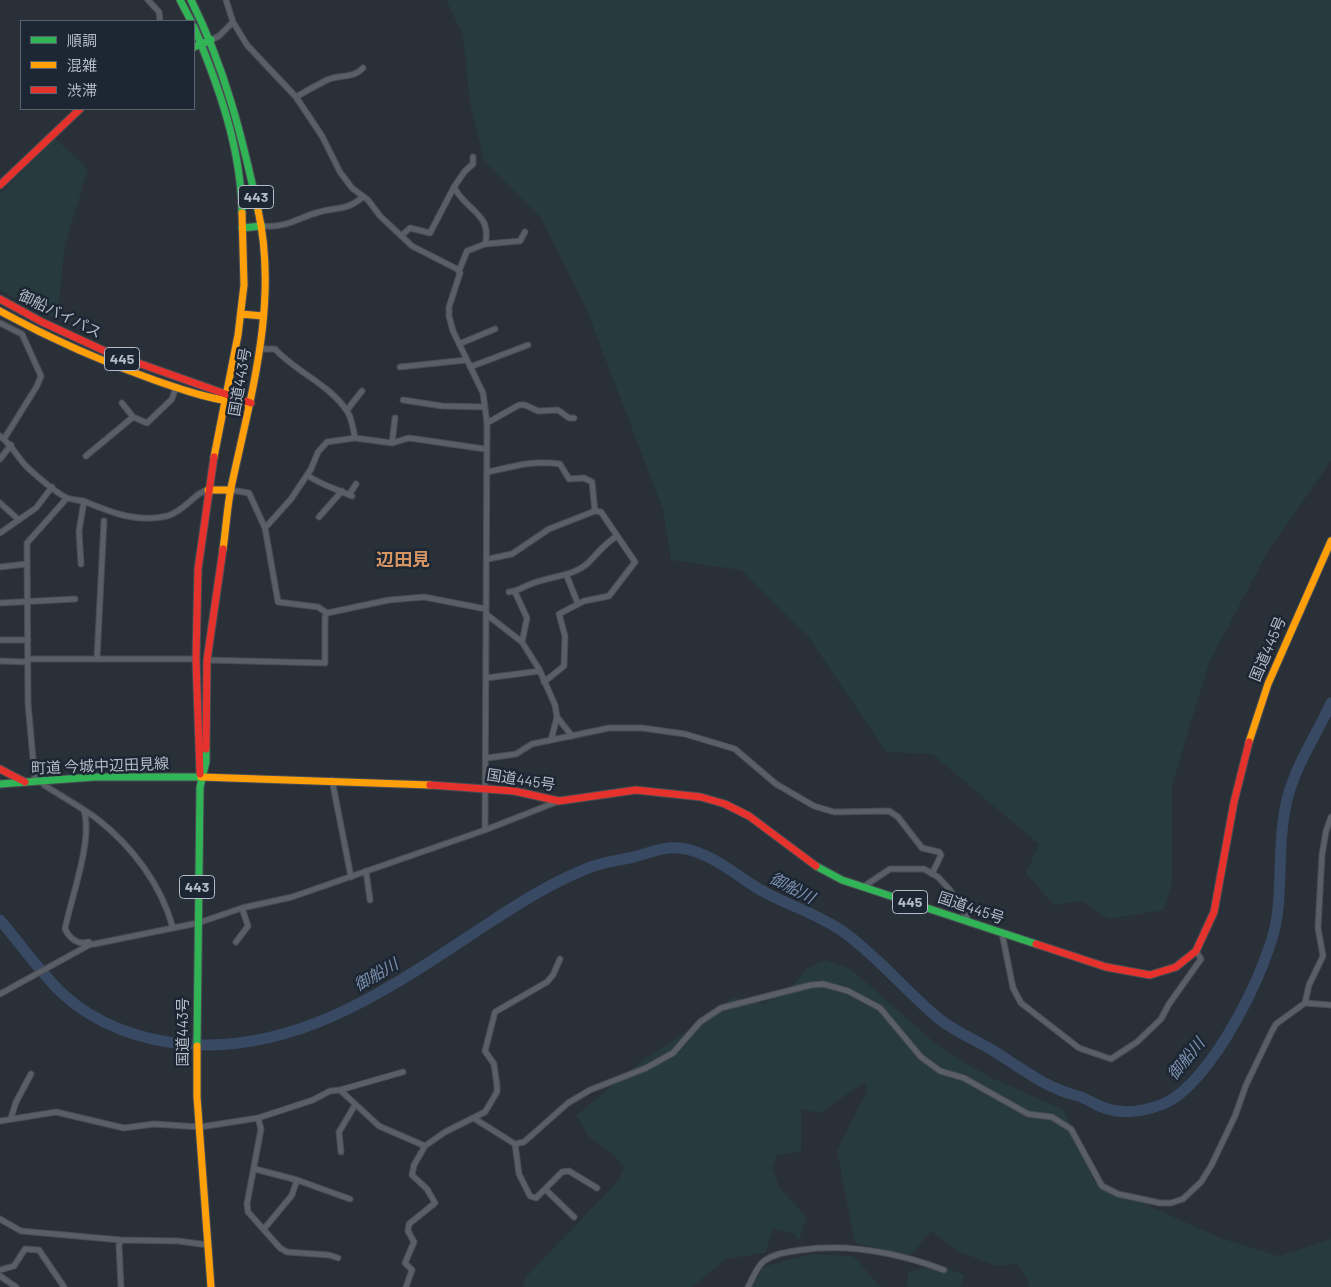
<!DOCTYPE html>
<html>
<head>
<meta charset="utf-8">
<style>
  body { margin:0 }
  #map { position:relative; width:1331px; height:1287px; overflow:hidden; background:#2a3038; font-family:Barlow,"Noto Sans JP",sans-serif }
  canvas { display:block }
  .legend { position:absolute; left:20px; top:20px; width:175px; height:90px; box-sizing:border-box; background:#1d2633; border:1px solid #59626f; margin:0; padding:6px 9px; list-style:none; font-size:15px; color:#b4bcc9 }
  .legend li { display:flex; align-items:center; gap:10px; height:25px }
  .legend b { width:25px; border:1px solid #59626f }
</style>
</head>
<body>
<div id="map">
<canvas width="1331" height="1287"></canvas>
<ul class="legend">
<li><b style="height:6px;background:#30b455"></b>順調</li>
<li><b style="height:6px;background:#ff9f0a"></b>混雑</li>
<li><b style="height:6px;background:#e5322d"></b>渋滞</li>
</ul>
</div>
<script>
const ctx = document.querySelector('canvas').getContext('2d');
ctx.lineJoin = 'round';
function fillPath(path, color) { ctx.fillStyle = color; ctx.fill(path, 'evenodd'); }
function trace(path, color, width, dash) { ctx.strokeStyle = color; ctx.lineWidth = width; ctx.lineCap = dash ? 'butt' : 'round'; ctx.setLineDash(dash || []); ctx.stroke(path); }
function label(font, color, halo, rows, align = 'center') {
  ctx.font = font + ' Barlow,"Noto Sans JP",sans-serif'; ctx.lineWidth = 5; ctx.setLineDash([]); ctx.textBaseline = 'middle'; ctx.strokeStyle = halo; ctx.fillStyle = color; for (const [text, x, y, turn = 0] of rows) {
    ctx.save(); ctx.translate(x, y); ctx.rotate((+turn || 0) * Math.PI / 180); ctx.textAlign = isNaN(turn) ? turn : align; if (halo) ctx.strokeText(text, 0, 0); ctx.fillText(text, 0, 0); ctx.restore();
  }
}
const green = new Path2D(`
  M 446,0 L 1331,0 L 1331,461 L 1268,551 L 1209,663 L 1172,785 L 1172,883 L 1164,910 L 1109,919 L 1082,901 L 1054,905 L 1026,873 L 1039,844 L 932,754 L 886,752 L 808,636 L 741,570 L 671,560 L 663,509 L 586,308 L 540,216 L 484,160 L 470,103 L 463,35 Z
  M 55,138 L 88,169 L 65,245 L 57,320 L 0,290 L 0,194 Z
  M 826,960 L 852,970 L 937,1045 L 967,1064 L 992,1078 L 1064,1110 L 1094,1181 L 1220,1238 L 1278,1256 L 1331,1239 L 1331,1287 L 1029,1287 L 1029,1282 L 1017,1264 L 996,1266 L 960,1252 L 931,1231 L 910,1256 L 855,1243 L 837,1151 L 867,1091 L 865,1082 L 820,1113 L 801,1109 L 801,1151 L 777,1155 L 772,1169 L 780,1188 L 806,1217 L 799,1241 L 794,1234 L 773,1229 L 765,1253 L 726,1259 L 692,1287 L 523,1287 L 526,1277 L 619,1180 L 624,1167 L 613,1154 L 589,1137 L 576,1116 L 640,1062 L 683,1034 L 733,997 L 764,1004 L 796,982 L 806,969 Z
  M 811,1254 L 853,1256 L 881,1287 L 752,1287 L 763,1267 Z
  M 937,1264 L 964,1275 L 960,1287 L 907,1287 L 908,1272 Z`);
const river = new Path2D(`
  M 0,920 C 19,942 43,976 64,995 C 97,1025 143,1041 186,1044 C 302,1054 397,983 489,923 C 521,902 554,881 591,867 C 604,862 620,860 634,857 C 645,854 658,849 669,848 C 701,845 732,872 757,888 C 786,905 819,914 845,933 C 879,958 906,991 938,1018 C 955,1032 974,1039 992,1050 C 1022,1068 1043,1087 1078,1096 C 1086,1098 1094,1104 1102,1107 C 1122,1115 1143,1112 1163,1104 C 1211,1085 1270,966 1277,917 C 1282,881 1278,845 1285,809 C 1292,770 1315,738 1331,703`);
const street = new Path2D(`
  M 148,0 L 159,12 L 160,21
  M 226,0 L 233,22 L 247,45 L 296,97 L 322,136 L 340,172 L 352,188 L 368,200 L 380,216 L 412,246 L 457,269 L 460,273 L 449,307 L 449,316 L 453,331 L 483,393 L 487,423 L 485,830
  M 211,40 L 219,36 L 233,22
  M 296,97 C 306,91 317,85 327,80 C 340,74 353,79 363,68
  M 454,187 C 465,210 493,214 485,244 L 467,251 L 459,271
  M 262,226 C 287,228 297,218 319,212 C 339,206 344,212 363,197
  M 401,236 L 410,228 L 430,233 L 454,187 L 465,171 L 473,164 L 473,157
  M 485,244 L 520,241 L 525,232
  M 0,323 L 22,334 L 41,376 L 37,386 L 4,439
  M 459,344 L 495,329
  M 260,349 L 275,349 C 296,372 329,384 347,411 C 352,418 353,429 355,438
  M 400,367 L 466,360
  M 470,367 L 528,345
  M 403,400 L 442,406 L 485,407
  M 122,403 L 133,417
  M 347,410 L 362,391
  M 487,423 L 519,405 L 525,405 L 538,411 L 558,410 L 569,418 L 574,418
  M 0,436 C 11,444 16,455 25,465 C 33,473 56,493 67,498 C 73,500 80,500 86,502 C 112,513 138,523 167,516 C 185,511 195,492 208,490
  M 392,443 L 395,418
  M 86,456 L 133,417 L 147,423 L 172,399 L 176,387
  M 0,459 L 11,445
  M 488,472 C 514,466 533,460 560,464 L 569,479 L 584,478 L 592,482 L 595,511 L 601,512 L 635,562 L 609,596 L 584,601 L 559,614 L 565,636 L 564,666 L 544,682
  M 307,475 C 321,485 336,489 352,496
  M 231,490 L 249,493 L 265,528 L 278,602 L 318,607 L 327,613 L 389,600 L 424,597 L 486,609
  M 349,495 L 356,484
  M 0,503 L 19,520
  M 319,517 L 342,491
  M 265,528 L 291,499 L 311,469 L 318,452 L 327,442 L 355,438 L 392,443 L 409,438 L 485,449
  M 0,533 L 36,508 L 52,487
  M 488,559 L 512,554 L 549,529 L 595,511
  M 81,564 L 79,531 L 84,501
  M 0,567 L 26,564
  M 566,574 L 578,604
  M 509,592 C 518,591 523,587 531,584 C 549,576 574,577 589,562 C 599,552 604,544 617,536
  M 515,592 L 527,618 L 522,642
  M 0,603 L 75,599
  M 486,614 L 522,642 L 539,669 L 555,705 L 557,717 L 572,736
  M 0,640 L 28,640
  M 97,658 L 104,521
  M 28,659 L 197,659
  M 206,660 L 325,663 L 325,617 L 327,613
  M 0,661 L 28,662
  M 486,678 L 540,671
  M 551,740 L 557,717
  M 487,758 L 516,754 L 532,744 L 609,728 L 642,728 L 685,734 L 735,749 L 776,784 L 814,806 L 834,812 L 889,811 L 898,817 L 922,848 L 939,852 L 941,855 L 932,874
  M 41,780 L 44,785 C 61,796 79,806 96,818 C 132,846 161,884 173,928
  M 332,780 L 351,877
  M 35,781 L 28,703 L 27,543 L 67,498
  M 84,811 C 93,840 71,898 65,929 C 70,939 78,945 89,942
  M 366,871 L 370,900
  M 863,887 L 890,869 L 924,869 L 938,877 L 950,890 L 969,921
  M 1002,933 L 1013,988 L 1021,1003 L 1079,1048 L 1111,1059 L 1137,1042 L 1161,1019 L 1169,1004 L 1201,959 L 1196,951
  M 236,942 L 248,926 L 242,908
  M 0,994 L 89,945 L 198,923 L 242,908 L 292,897 L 485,830 L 559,801
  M 1305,1003 L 1331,1005
  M 340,1090 L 403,1072
  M 11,1118 L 16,1102 L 31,1074
  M 258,1118 L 261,1129 L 247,1204 L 248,1212 L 280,1248 L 287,1252 L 329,1255 L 338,1258
  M 475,1119 L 515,1144 L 524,1142 L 568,1103 L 590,1090 L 646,1068 L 673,1053 L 700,1022 L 721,1008 L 811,985 L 823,984 L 848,991 L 880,1008 L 921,1057 L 940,1071 L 964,1078 L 1028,1114 L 1052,1117 L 1071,1129 L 1102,1186 L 1118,1194 L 1160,1203 L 1171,1203 L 1183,1199 L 1201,1182 L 1211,1166 L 1235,1116 L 1246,1085 L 1272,1031 L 1276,1024 L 1305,1003 L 1309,985 L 1323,956 L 1318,928 L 1322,855 L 1326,831 L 1331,817
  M 0,1121 L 56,1112 L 124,1128 L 154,1124 L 200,1127 L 258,1118 L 313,1100 L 330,1091 L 340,1090 L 379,1126 L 425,1146
  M 515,1144 L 519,1174 L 530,1196 L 536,1198 L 562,1172 L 569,1171 L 597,1188
  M 341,1152 L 339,1132 L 355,1105
  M 255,1169 L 297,1180 L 350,1199
  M 545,1189 L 574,1217
  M 0,1219 L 21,1231 L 121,1240
  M 264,1229 L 292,1195 L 297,1180
  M 0,1270 L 14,1266 L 25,1249 L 39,1250 L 64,1287
  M 0,1276 L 16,1287
  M 121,1287 L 119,1245 L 121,1240 L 178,1241 L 208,1245
  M 406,1287 L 412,1270 L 405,1263 L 414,1242 L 408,1231 L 409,1224 L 435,1203 L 427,1189 L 412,1175 L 414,1165 L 425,1146 L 445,1132 L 485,1112 L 497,1092 L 497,1086 L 494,1064 L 485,1051 L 495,1012 L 547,982 L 553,975 L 560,959
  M 748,1287 C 752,1280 757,1266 764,1261 C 775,1253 788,1252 801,1250 C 851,1243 898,1253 944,1270`);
const fast = new Path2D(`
  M 180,0 L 191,21
  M 191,0 C 225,68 242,136 258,210
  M 194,27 C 219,87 241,148 242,213
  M 194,47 L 211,40
  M 242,228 L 262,226
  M 0,784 L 94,777 L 201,777
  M 816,866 L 842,880 L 1036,944
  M 197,1046 L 200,787 L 206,762 L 206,749`);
const slow = new Path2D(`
  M 0,311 C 51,339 103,362 157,381 C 186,391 215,401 246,403
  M 241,314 L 263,316
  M 214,457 L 238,335 L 244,285 L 242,213
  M 208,490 L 231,490
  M 223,549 C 226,529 227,508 231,488 C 250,398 279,303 258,210
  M 1249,742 L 1268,684 L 1331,541
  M 201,777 L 430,785
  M 197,1046 L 197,1097 L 211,1287`);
const jam = new Path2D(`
  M 0,185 L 80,109
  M 0,299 L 42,322 L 107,352 L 251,403
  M 206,749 L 207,660 L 223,549
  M 0,769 L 25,782
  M 200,774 L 196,659 L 198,569 L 214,457
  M 430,785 L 514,791 L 559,801 L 636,790 L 701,797 L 725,804 L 749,816 L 816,866
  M 1036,944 L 1106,967 L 1150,975 L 1176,967 L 1196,951 L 1214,912 L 1234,802 L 1249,742`);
const shields = [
  [256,197,35],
  [122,359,35],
  [197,887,35],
  [910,902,35]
];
const shieldNames = [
  ["443",256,197],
  ["445",122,359],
  ["443",197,887],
  ["445",910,902]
];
const streetNames = [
  ["御船バイパス",60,314,26],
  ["国道443号",240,382,-80],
  ["国道445号",1268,649,-67],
  ["町道 今城中辺田見線",100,766,-2],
  ["国道445号",521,780,9],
  ["国道445号",971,908,19],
  ["国道443号",183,1032,-90]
];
const waterNames = [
  ["御船川",792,888,27],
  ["御船川",376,975,-30],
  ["御船川",1186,1059,-51]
];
const quarterNames = [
  ["辺田見",403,560]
];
fillPath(green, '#273a3e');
trace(river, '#384963', 11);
trace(street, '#484c53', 7);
trace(fast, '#484c53', 9);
trace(slow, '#484c53', 9);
trace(jam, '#484c53', 9);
trace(street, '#5a5e66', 5);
trace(fast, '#30b455', 7);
trace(slow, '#ff9f0a', 7);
trace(jam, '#e5322d', 7);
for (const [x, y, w] of shields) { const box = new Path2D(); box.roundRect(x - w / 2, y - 11.5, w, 23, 4); ctx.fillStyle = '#1d2633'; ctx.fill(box); trace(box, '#b4bcc9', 1); }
label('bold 14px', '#b4bcc9', null, shieldNames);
label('15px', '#b4bcc9', '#1d2633', streetNames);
label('italic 16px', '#7c92b1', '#1d2633', waterNames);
label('bold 18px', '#d59563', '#1d2633', quarterNames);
</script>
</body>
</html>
